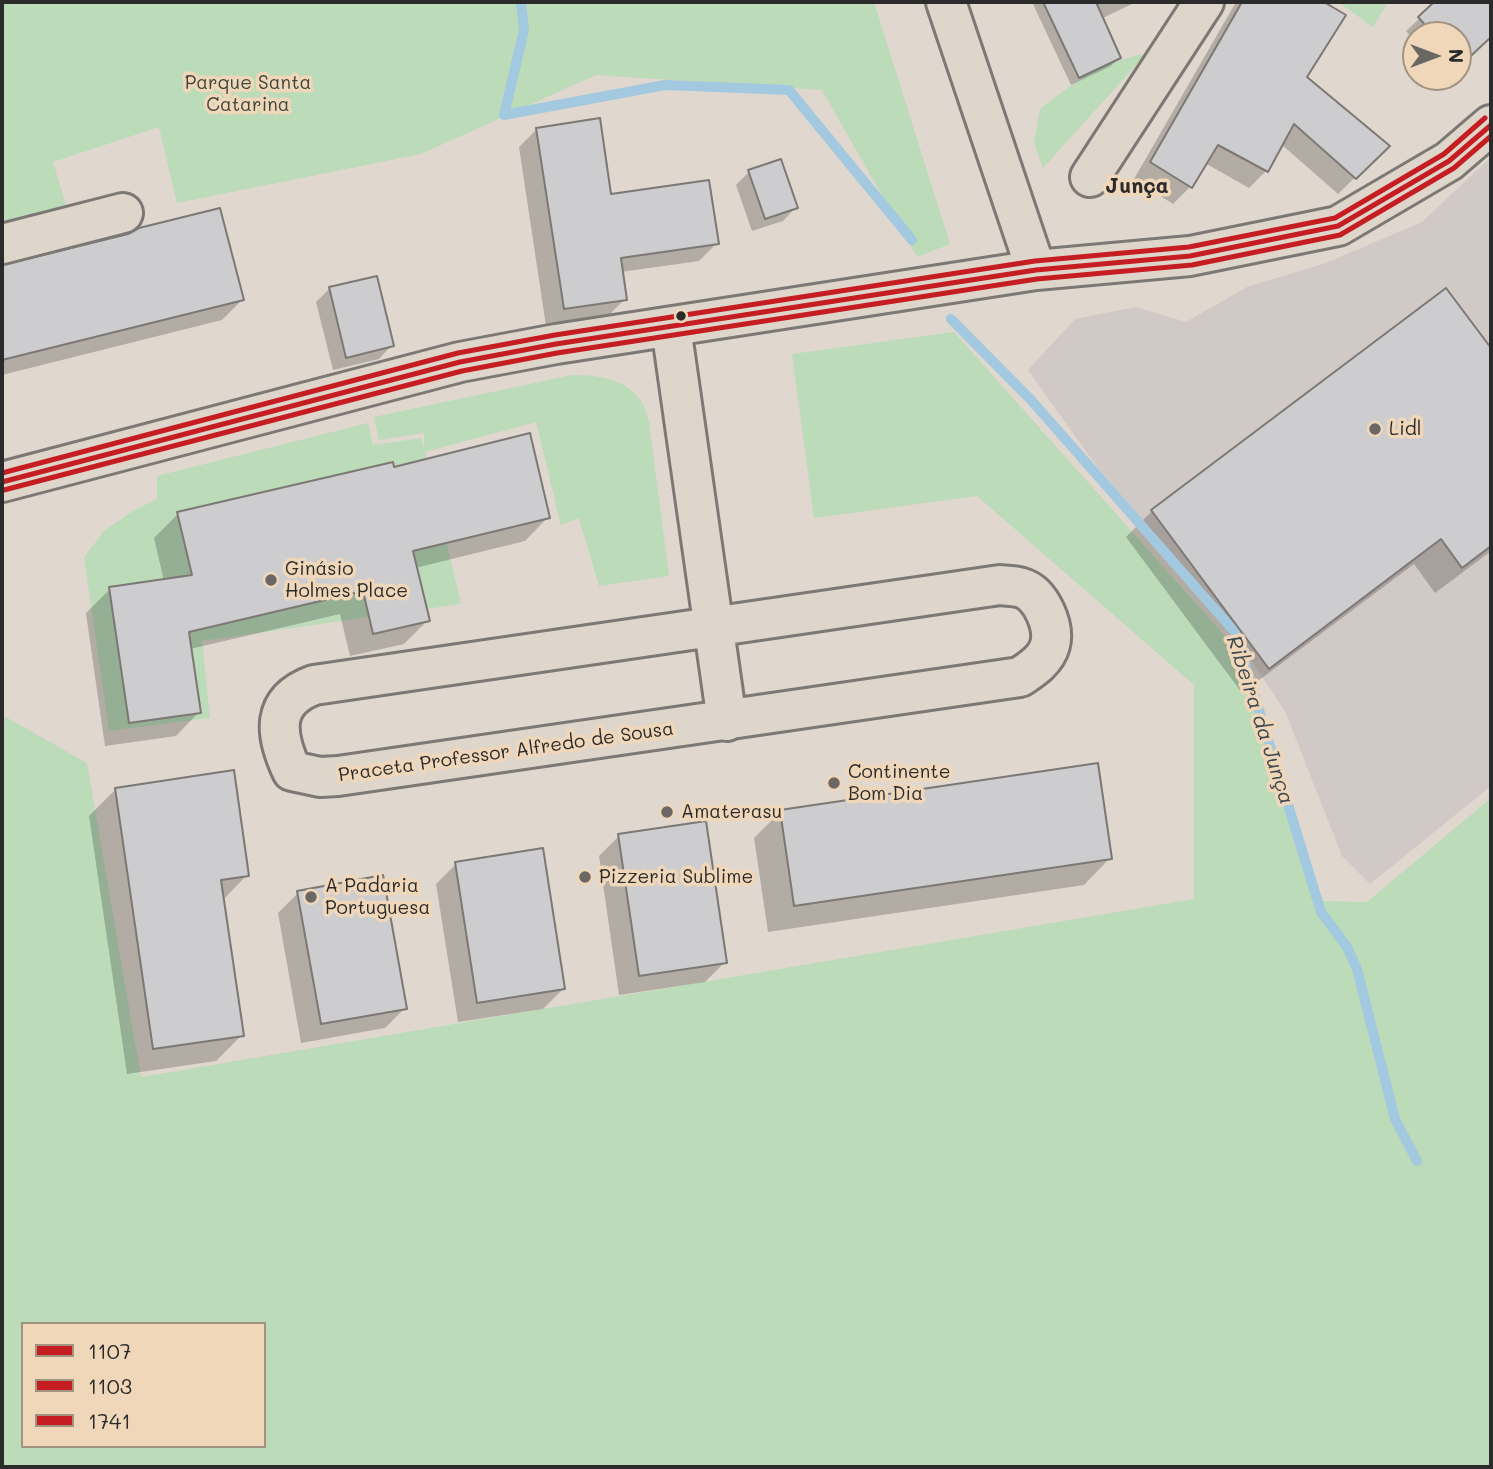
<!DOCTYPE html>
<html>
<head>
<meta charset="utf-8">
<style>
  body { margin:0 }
  #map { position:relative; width:1493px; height:1469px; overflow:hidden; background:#e0d7ce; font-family:Mali,sans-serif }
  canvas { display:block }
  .frame { position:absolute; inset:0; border:4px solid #2b2b2b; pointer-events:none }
  .legend { position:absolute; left:21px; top:1322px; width:245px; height:126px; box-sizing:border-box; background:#f1d7b9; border:2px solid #a29280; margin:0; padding:9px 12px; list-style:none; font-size:21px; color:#2b2b2b }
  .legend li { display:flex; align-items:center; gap:14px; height:35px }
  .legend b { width:35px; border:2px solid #a29280 }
  .north { position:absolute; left:1402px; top:21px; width:70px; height:70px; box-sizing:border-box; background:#f1d7b9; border:2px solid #a29280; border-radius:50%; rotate:90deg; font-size:19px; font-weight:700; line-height:28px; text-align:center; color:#2b2b2b }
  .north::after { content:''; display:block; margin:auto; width:24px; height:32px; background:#6a6764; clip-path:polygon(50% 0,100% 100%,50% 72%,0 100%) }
</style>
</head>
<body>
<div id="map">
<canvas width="1493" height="1469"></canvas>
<div class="frame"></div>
<ul class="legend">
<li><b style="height:9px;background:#c61d23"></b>1107</li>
<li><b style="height:9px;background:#c61d23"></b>1103</li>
<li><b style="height:9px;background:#c61d23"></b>1741</li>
</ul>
<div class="north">N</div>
</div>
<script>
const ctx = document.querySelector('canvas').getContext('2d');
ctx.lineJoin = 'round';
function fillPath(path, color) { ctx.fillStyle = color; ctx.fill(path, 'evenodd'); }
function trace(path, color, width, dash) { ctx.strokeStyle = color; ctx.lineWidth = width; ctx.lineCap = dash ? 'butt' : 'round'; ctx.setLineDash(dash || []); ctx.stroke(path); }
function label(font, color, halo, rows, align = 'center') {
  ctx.font = font + ' Mali,sans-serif'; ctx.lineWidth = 7; ctx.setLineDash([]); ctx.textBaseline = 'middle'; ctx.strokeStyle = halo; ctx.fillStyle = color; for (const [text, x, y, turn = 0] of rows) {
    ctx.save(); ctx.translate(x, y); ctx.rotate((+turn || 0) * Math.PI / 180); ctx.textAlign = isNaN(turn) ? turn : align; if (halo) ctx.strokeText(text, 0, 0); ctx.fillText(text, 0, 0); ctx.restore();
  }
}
const built = new Path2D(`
  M 1491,157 L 1491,786 L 1370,884 L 1342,856 L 1285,711 L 1252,662 L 1098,468 L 1028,370 L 1075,319 L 1136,307 L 1186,322 L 1247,287 L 1326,263 L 1422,222 Z`);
const green = new Path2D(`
  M 2,2 L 874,2 L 950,244 L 917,257 L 822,90 L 596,75 L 421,154 L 177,203 L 159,127 L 53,162 L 66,205 L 2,221 Z
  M 1338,2 L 1388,2 L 1373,27 Z
  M 1147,53 L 1043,168 L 1034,143 L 1040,109 C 1077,80 1100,63 1147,53 Z
  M 954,332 L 1234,646 L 1320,901 L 1367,902 L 1491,798 L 1491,1467 L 2,1467 L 2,715 L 87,763 L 141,1077 L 1194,899 L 1194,685 L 977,496 L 814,518 L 792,354 ZM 23,1324 L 264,1324 L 264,1446 L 23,1446 Z
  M 572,375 C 597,375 625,378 641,401 C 645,406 646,415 649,422 L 669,576 L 599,586 L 579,518 L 561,525 L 536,422 L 425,452 L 461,604 L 202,641 L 210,718 L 109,731 L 84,557 L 105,530 L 133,511 L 157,499 L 157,476 L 368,423 L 373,445 L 421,438 L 424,449 L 424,433 L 379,440 L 374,417 Z`);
const shadow = new Path2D(`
  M 1032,2 L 1136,2 L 1101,19 L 1119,58 L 1111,66 L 1071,85 Z
  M 1236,2 L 1320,2 L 1343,15 L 1305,78 L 1387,146 L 1338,194 L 1281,144 L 1266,171 L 1249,188 L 1205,163 L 1190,187 L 1173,204 L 1134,179 Z
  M 1437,2 L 1491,2 L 1491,37 L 1458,67 L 1458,35 L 1416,35 L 1416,43 L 1406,31 Z
  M 537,129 L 610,196 L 717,243 L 699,261 L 621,272 L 625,299 L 607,317 L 546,326 L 519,147 Z
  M 749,172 L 796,207 L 783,221 L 752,231 L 736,185 Z
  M 2,266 L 8,267 L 242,300 L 222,320 L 2,375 Z
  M 329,289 L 392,345 L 379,359 L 333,370 L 316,302 Z
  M 1446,290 L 1491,351 L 1491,551 L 1435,593 L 1414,564 L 1242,693 L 1126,537 L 1152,511 Z
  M 392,469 L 548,517 L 525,541 L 415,568 L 428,620 L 404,644 L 350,656 L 340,614 L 190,649 L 199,712 L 176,736 L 105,746 L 86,613 L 110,589 L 164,581 L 154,538 L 178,514 Z
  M 115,790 L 247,875 L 222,901 L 242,1035 L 216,1061 L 127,1074 L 89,816 Z
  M 780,812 L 1110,858 L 1084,885 L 768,932 L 754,838 Z
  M 619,836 L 725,962 L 705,982 L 619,995 L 599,856 Z
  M 456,864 L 563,989 L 543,1009 L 458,1022 L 436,884 Z
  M 298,893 L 405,1008 L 385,1028 L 301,1043 L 278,913 Z`);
const stream = new Path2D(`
  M 521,2 L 524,30 L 504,115 L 665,85 L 789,90 L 912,240
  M 951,319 L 1031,400 L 1235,632 L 1321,912 L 1347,947 L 1357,969 L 1395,1119 L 1417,1161`);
const building = new Path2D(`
  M 1043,2 L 1096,2 L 1121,58 L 1079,78 Z
  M 1242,2 L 1324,2 L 1346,15 L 1307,77 L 1390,146 L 1356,179 L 1294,124 L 1268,172 L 1218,145 L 1192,188 L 1150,162 Z
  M 1434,2 L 1491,2 L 1491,37 L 1458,68 L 1458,35 L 1434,35 L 1418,17 Z
  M 600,118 L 611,194 L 709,180 L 719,244 L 621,258 L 627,300 L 564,309 L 536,128 Z
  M 781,159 L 798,208 L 765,219 L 748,170 Z
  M 220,208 L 244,300 L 2,360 L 2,265 L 128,234 L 139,228 Z
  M 377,276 L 394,346 L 346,358 L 329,287 Z
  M 1446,288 L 1491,348 L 1491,546 L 1462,568 L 1441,539 L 1269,669 L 1151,510 Z
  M 530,433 L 550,518 L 413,551 L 430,621 L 373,634 L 363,591 L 189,632 L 201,713 L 129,723 L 109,587 L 192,575 L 177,512 L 393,462 L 394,467 Z
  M 1098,763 L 1112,859 L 794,906 L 780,810 Z
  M 234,770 L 249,876 L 221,880 L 244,1036 L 153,1049 L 115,788 Z
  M 706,821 L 727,963 L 639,976 L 618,834 Z
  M 543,848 L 565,989 L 477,1003 L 455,862 Z
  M 383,875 L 407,1009 L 321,1024 L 297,891 Z`);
const minor = new Path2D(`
  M 946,2 L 1036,270
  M 1090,177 L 1204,2
  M 2,244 L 123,213
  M 671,327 L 727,721
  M 2,482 L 460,362 L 556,344 L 1036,270 L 1190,256 L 1338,226 L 1449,161 L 1491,125
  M 1000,585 C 1007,586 1016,586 1022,588 C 1041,594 1055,626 1050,645 C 1046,660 1032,669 1020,677 L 338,776 L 320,777 L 292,771 C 275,735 270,701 314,685 Z`);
const bus1 = new Path2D(`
  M 2,482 L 460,362 L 556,344 L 1036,270 L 1190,256 L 1338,226 L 1449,161 L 1491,125`);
const bus2 = new Path2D(`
  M 4,490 L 462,371 L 557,353 L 1037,279 L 1192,265 L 1340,235 L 1454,168 L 1491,136`);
const bus3 = new Path2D(`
  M 2,473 L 458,353 L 555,335 L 1035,261 L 1189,247 L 1335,218 L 1444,154 L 1485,118`);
const markers = [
  [681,316,6,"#2b2b2b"],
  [1375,429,7,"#6a6764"],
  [271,580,7,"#6a6764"],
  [834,783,7,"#6a6764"],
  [667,812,7,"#6a6764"],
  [585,877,7,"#6a6764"],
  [311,897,7,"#6a6764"]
];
const parkNames = [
  ["Parque Santa",248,83],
  ["Catarina",248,105]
];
const poiNames = [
  ["Lidl",1389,429],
  ["Ginásio",285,569],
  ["Holmes Place",285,591],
  ["Continente",848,772],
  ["Bom Dia",848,794],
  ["Amaterasu",681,812],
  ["Pizzeria Sublime",599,877],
  ["A Padaria",325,886],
  ["Portuguesa",325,908]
];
const streetNames = [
  ["Praceta Professor Alfredo de Sousa",506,752,-8]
];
const neighbourhoodNames = [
  ["Junça",1137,187]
];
const waterNames = [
  ["Ribeira da Junça",1260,720,72]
];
fillPath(built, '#d1c9c5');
fillPath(green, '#bbdbb9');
fillPath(shadow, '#0003');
trace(stream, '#a2c9e0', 10);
fillPath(building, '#cdcccf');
trace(building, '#7c7874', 2);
trace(minor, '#7c7874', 44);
trace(minor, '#dfd6cb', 38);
trace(bus1, '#c61d23', 5);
trace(bus2, '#c61d23', 5);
trace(bus3, '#c61d23', 5);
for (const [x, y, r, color] of markers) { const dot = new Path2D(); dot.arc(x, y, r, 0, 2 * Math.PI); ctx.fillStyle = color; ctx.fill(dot); trace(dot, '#f1d7b9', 2.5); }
label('19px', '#3c463e', '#f1d7b9', parkNames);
label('19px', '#2b2b2b', '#f1d7b9', poiNames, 'left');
label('19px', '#2b2b2b', '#f1d7b9', streetNames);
label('bold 21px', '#2b2b2b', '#f1d7b9', neighbourhoodNames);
label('italic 21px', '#3e4951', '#f1d7b9', waterNames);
</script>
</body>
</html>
